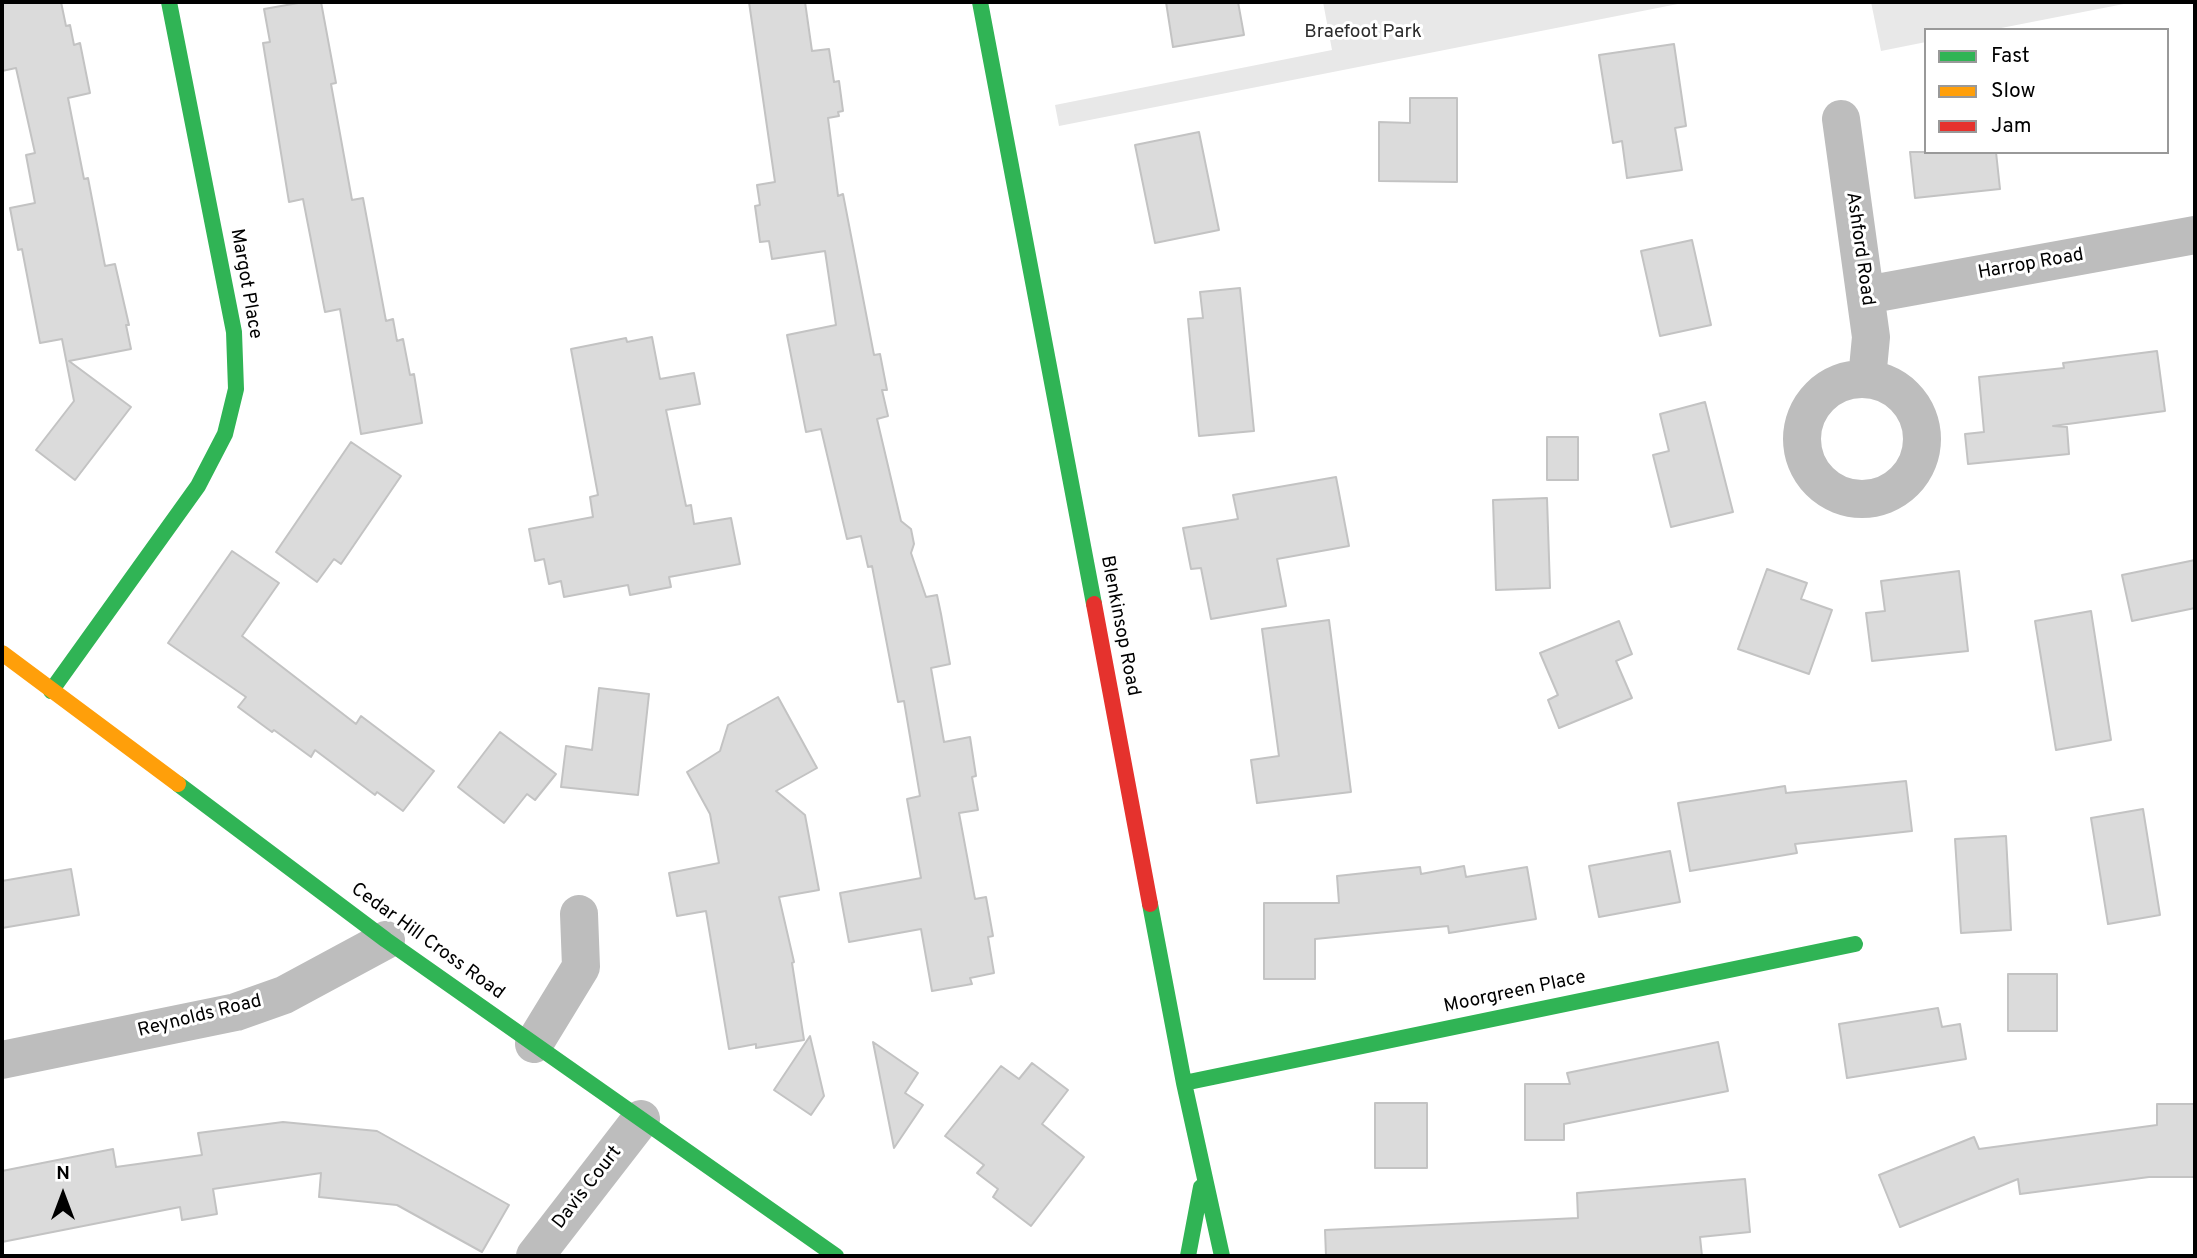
<!DOCTYPE html>
<html>
<head>
<meta charset="utf-8">
<style>
  body { margin:0 }
  #map { position:relative; width:2197px; height:1258px; overflow:hidden; background:#fff; font-family:Overpass,sans-serif }
  canvas { display:block }
  .frame { position:absolute; inset:0; border:4px solid #000; pointer-events:none }
  .legend { position:absolute; left:1924px; top:28px; width:245px; height:126px; box-sizing:border-box; background:#fff; border:2px solid #999; margin:0; padding:9px 12px; list-style:none; font-size:21px; color:#000 }
  .legend li { display:flex; align-items:center; gap:14px; height:35px }
  .legend b { width:35px; border:2px solid #999 }
  .north { position:absolute; left:28px; top:1160px; width:70px; height:70px; -webkit-text-stroke:5px #fff; paint-order:stroke; rotate:0deg; font-size:19px; font-weight:700; line-height:28px; text-align:center; color:#000 }
  .north::after { content:''; display:block; margin:auto; width:24px; height:32px; background:#000; clip-path:polygon(50% 0,100% 100%,50% 72%,0 100%) }
</style>
</head>
<body>
<div id="map">
<canvas width="2197" height="1258"></canvas>
<div class="frame"></div>
<ul class="legend">
<li><b style="height:9px;background:#30b455"></b>Fast</li>
<li><b style="height:9px;background:#ff9f0a"></b>Slow</li>
<li><b style="height:9px;background:#e5322d"></b>Jam</li>
</ul>
<div class="north">N</div>
</div>
<script>
const ctx = document.querySelector('canvas').getContext('2d');
ctx.lineJoin = 'round';
function fillPath(path, color) { ctx.fillStyle = color; ctx.fill(path, 'evenodd'); }
function trace(path, color, width, dash) { ctx.strokeStyle = color; ctx.lineWidth = width; ctx.lineCap = dash ? 'butt' : 'round'; ctx.setLineDash(dash || []); ctx.stroke(path); }
function label(font, color, halo, rows, align = 'center') {
  ctx.font = font + ' Overpass,sans-serif'; ctx.lineWidth = 6; ctx.setLineDash([]); ctx.textBaseline = 'middle'; ctx.strokeStyle = halo; ctx.fillStyle = color; for (const [text, x, y, turn = 0] of rows) {
    ctx.save(); ctx.translate(x, y); ctx.rotate((+turn || 0) * Math.PI / 180); ctx.textAlign = isNaN(turn) ? turn : align; if (halo) ctx.strokeText(text, 0, 0); ctx.fillText(text, 0, 0); ctx.restore();
  }
}
const green = new Path2D(`
  M 1323,2 L 1688,2 L 1059,126 L 1055,105 L 1332,50 Z
  M 1871,2 L 2134,2 L 1991,30 L 1926,30 L 1926,42 L 1881,51 Z`);
const building = new Path2D(`
  M 2,2 L 61,2 L 66,26 L 70,25 L 74,45 L 80,43 L 90,93 L 68,98 L 84,179 L 88,178 L 105,266 L 115,264 L 129,325 L 126,325 L 131,349 L 69,361 L 131,407 L 75,480 L 36,450 L 74,401 L 62,339 L 40,343 L 22,249 L 18,250 L 10,208 L 35,203 L 26,155 L 35,153 L 16,68 L 2,71 Z
  M 304,2 L 321,2 L 336,83 L 331,84 L 352,200 L 363,198 L 386,321 L 393,319 L 397,341 L 403,339 L 410,375 L 414,374 L 422,423 L 361,434 L 340,309 L 325,312 L 303,199 L 289,202 L 263,43 L 270,42 L 264,9 Z
  M 749,2 L 805,2 L 812,51 L 829,49 L 834,82 L 839,81 L 843,111 L 838,112 L 839,116 L 828,118 L 838,196 L 843,194 L 874,355 L 880,354 L 887,390 L 882,390 L 888,416 L 877,419 L 901,521 L 911,529 L 914,544 L 911,553 L 926,597 L 937,595 L 941,614 L 950,664 L 931,668 L 944,742 L 970,737 L 976,776 L 972,777 L 978,810 L 959,813 L 975,899 L 986,897 L 993,936 L 988,937 L 994,973 L 970,978 L 972,984 L 932,991 L 921,929 L 849,942 L 840,893 L 921,878 L 907,799 L 920,796 L 904,701 L 898,702 L 872,566 L 868,567 L 861,536 L 847,539 L 821,429 L 806,432 L 787,335 L 836,325 L 825,251 L 772,259 L 769,241 L 760,242 L 755,206 L 760,205 L 757,185 L 775,182 Z
  M 1166,2 L 1238,2 L 1244,35 L 1173,47 Z
  M 1674,44 L 1686,126 L 1675,128 L 1682,170 L 1627,178 L 1622,141 L 1613,143 L 1599,55 Z
  M 1410,98 L 1457,98 L 1457,182 L 1379,181 L 1379,122 L 1410,123 Z
  M 1199,132 L 1219,230 L 1155,243 L 1135,145 Z
  M 1910,152 L 1996,152 L 2000,189 L 1915,198 Z
  M 1692,240 L 1711,325 L 1660,336 L 1641,251 Z
  M 1240,288 L 1254,431 L 1199,436 L 1188,319 L 1203,318 L 1200,292 Z
  M 652,337 L 660,379 L 694,373 L 700,404 L 666,410 L 686,506 L 691,505 L 694,524 L 731,518 L 740,564 L 669,577 L 671,587 L 630,595 L 628,585 L 564,597 L 561,581 L 549,584 L 544,559 L 535,561 L 529,529 L 593,517 L 590,497 L 598,495 L 571,349 L 626,338 L 627,342 Z
  M 2157,351 L 2165,411 L 2053,426 L 2067,427 L 2069,454 L 1968,464 L 1965,434 L 1984,432 L 1979,377 L 2064,368 L 2063,363 Z
  M 1705,402 L 1733,512 L 1671,527 L 1653,455 L 1669,451 L 1660,414 Z
  M 1547,437 L 1578,437 L 1578,480 L 1547,480 Z
  M 351,442 L 401,476 L 341,564 L 334,559 L 317,582 L 276,552 Z
  M 1336,477 L 1349,546 L 1277,559 L 1286,606 L 1211,619 L 1201,568 L 1191,569 L 1183,528 L 1238,519 L 1233,495 Z
  M 1547,498 L 1550,588 L 1496,590 L 1493,500 Z
  M 232,551 L 279,583 L 242,636 L 356,724 L 361,716 L 434,771 L 403,811 L 377,792 L 375,795 L 315,750 L 311,757 L 274,730 L 272,732 L 238,707 L 246,697 L 168,643 Z
  M 2195,560 L 2195,608 L 2132,621 L 2122,575 Z
  M 1767,569 L 1807,583 L 1801,599 L 1832,610 L 1809,674 L 1738,649 Z
  M 1959,571 L 1968,651 L 1872,661 L 1866,613 L 1885,611 L 1881,581 Z
  M 2091,611 L 2111,740 L 2056,750 L 2035,621 Z
  M 1329,620 L 1351,792 L 1257,803 L 1251,760 L 1279,756 L 1262,629 Z
  M 1619,621 L 1632,654 L 1616,661 L 1632,698 L 1559,728 L 1548,700 L 1558,695 L 1540,653 Z
  M 599,688 L 649,694 L 638,795 L 561,787 L 566,746 L 592,750 Z
  M 778,697 L 817,768 L 776,791 L 805,815 L 819,890 L 779,897 L 794,962 L 792,963 L 804,1040 L 756,1048 L 756,1044 L 729,1049 L 706,911 L 677,916 L 669,873 L 719,863 L 710,814 L 687,772 L 720,751 L 728,725 Z
  M 500,732 L 556,774 L 535,800 L 527,794 L 504,823 L 458,787 Z
  M 1906,781 L 1912,831 L 1795,844 L 1797,853 L 1690,871 L 1678,803 L 1785,786 L 1786,793 Z
  M 2143,809 L 2160,915 L 2108,924 L 2091,818 Z
  M 2006,836 L 2011,930 L 1961,933 L 1955,839 Z
  M 1670,851 L 1680,902 L 1599,917 L 1589,866 Z
  M 1464,866 L 1466,877 L 1527,867 L 1536,919 L 1449,933 L 1448,926 L 1315,939 L 1315,979 L 1264,979 L 1264,903 L 1339,903 L 1337,876 L 1420,867 L 1421,874 Z
  M 71,869 L 79,915 L 2,928 L 2,881 Z
  M 2008,974 L 2057,974 L 2057,1031 L 2008,1031 Z
  M 1938,1008 L 1942,1027 L 1960,1024 L 1966,1059 L 1847,1078 L 1839,1024 Z
  M 810,1036 L 824,1096 L 811,1115 L 774,1090 Z
  M 873,1042 L 918,1073 L 905,1093 L 923,1105 L 894,1148 Z
  M 1718,1042 L 1728,1091 L 1564,1124 L 1564,1140 L 1525,1140 L 1525,1084 L 1570,1084 L 1567,1073 Z
  M 1032,1063 L 1068,1090 L 1042,1124 L 1084,1157 L 1031,1226 L 993,1197 L 998,1189 L 977,1173 L 984,1165 L 945,1136 L 1001,1066 L 1019,1079 Z
  M 1375,1103 L 1427,1103 L 1427,1168 L 1375,1168 Z
  M 2157,1104 L 2195,1104 L 2195,1177 L 2149,1177 L 2020,1194 L 2018,1179 L 1900,1227 L 1879,1175 L 1974,1137 L 1979,1149 L 2157,1125 Z
  M 283,1122 L 377,1131 L 509,1205 L 482,1252 L 397,1205 L 319,1197 L 321,1173 L 213,1189 L 217,1214 L 182,1220 L 180,1207 L 2,1242 L 2,1171 L 113,1149 L 116,1167 L 202,1155 L 198,1133 Z
  M 1745,1179 L 1750,1232 L 1700,1237 L 1702,1256 L 1326,1256 L 1325,1230 L 1578,1218 L 1577,1193 Z`);
const street = new Path2D(`
  M 1841,119 L 1871,337 L 1867,379
  M 1866,295 L 2195,235
  M1802 439a60 60 0 1 1 120 0a60 60 0 1 1-120 0Z
  M 534,1044 L 581,967 L 579,914
  M 2,1060 L 236,1012 L 284,995 L 386,940
  M 535,1256 L 641,1119`);
const fast = new Path2D(`
  M 980,2 L 1094,604
  M 51,691 L 198,486 L 225,434 L 236,389 L 234,332 L 169,2
  M 178,784 L 386,940 L 836,1256
  M 1150,904 L 1184,1083 L 1222,1256
  M 1184,1083 L 1855,944
  M 1188,1256 L 1201,1187`);
const slow = new Path2D(`
  M 2,653 L 178,784`);
const jam = new Path2D(`
  M 1094,604 L 1150,904`);
const parkNames = [
  ["Braefoot Park",1363,33]
];
const streetNames = [
  ["Ashford Road",1859,249,82],
  ["Harrop Road",2031,265,-10],
  ["Margot Place",245,284,80],
  ["Blenkinsop Road",1119,626,79],
  ["Cedar Hill Cross Road",427,942,36],
  ["Moorgreen Place",1515,993,-12],
  ["Reynolds Road",200,1017,-14],
  ["Davis Court",588,1188,-52]
];
fillPath(green, '#e8e8e8');
fillPath(building, '#dbdbdb');
trace(building, '#c3c3c3', 2);
trace(street, '#bdbdbd', 38);
trace(fast, '#30b455', 16);
trace(slow, '#ff9f0a', 16);
trace(jam, '#e5322d', 16);
label('19px', '#2c2c2c', '#fff', parkNames);
label('19px', '#000', '#fff', streetNames);
</script>
</body>
</html>
